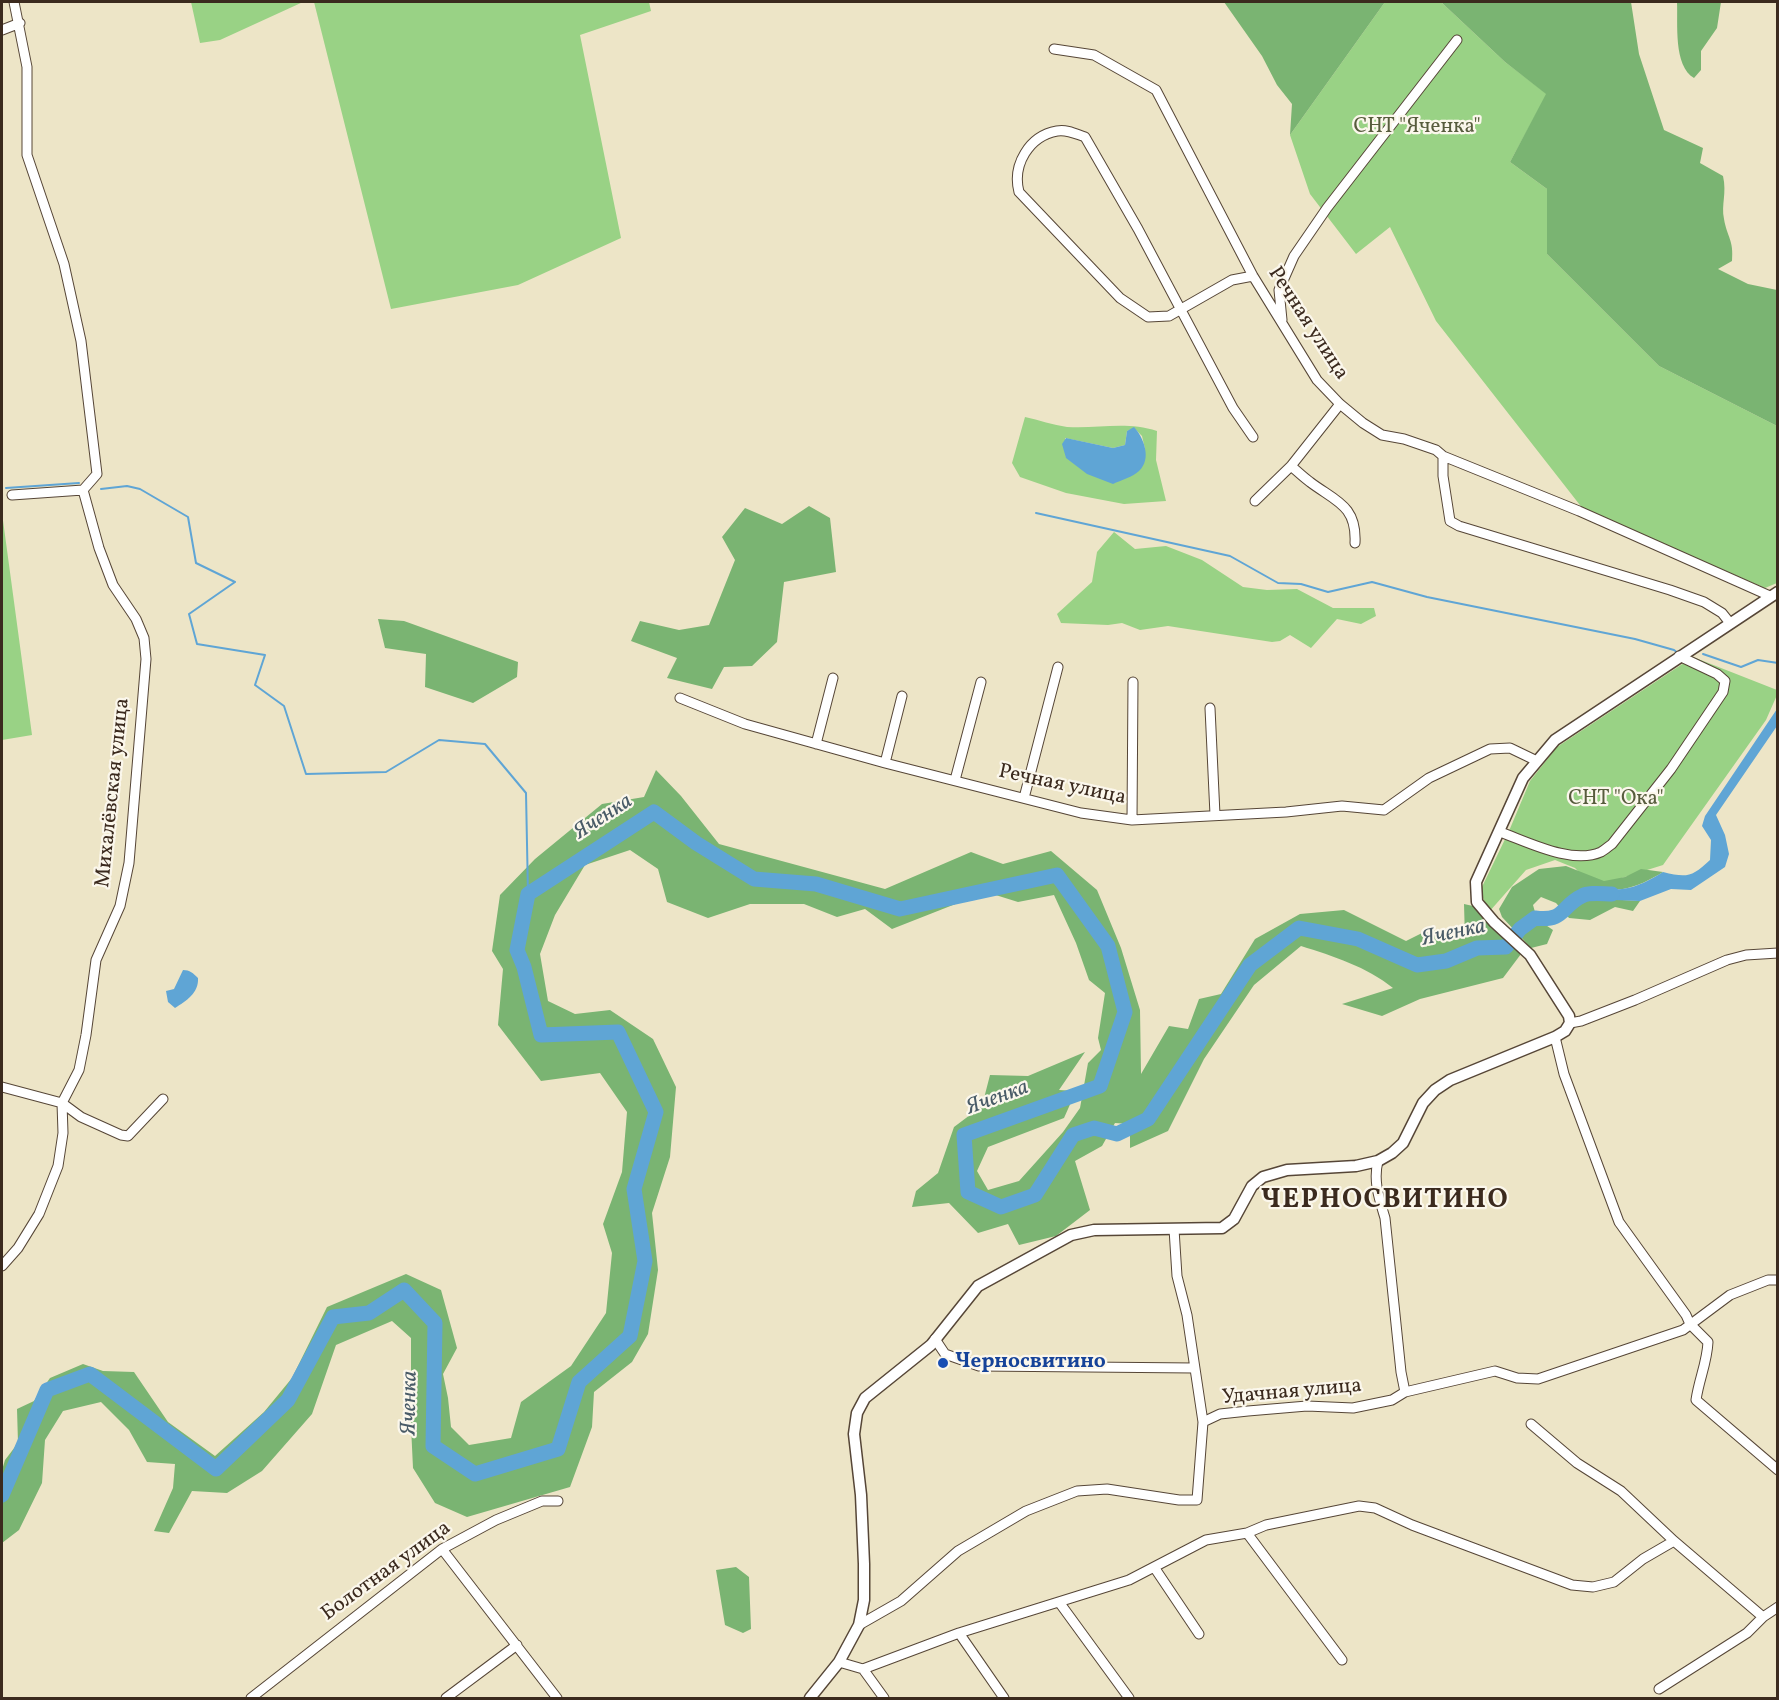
<!DOCTYPE html>
<html>
<head>
<meta charset="utf-8">
<style>
  body { margin:0 }
  #map { position:relative; width:1779px; height:1700px; overflow:hidden; background:#ede5c7; font-family:Vollkorn,serif }
  canvas { display:block }
  .frame { position:absolute; inset:0; border:3px solid #3b2a1e; pointer-events:none }
</style>
</head>
<body>
<div id="map">
<canvas width="1779" height="1700"></canvas>
<div class="frame"></div>
</div>
<script>
const ctx = document.querySelector('canvas').getContext('2d');
ctx.lineJoin = 'round';
function fillPath(path, color) { ctx.fillStyle = color; ctx.fill(path, 'evenodd'); }
function trace(path, color, width, dash) { ctx.strokeStyle = color; ctx.lineWidth = width; ctx.lineCap = dash ? 'butt' : 'round'; ctx.setLineDash(dash || []); ctx.stroke(path); }
function label(font, color, halo, rows, align = 'center') {
  ctx.font = font + ' Vollkorn,serif'; ctx.lineWidth = 4.5; ctx.setLineDash([]); ctx.textBaseline = 'middle'; ctx.strokeStyle = halo; ctx.fillStyle = color; for (const [text, x, y, turn = 0] of rows) {
    ctx.save(); ctx.translate(x, y); ctx.rotate((+turn || 0) * Math.PI / 180); ctx.textAlign = isNaN(turn) ? turn : align; if (halo) ctx.strokeText(text, 0, 0); ctx.fillText(text, 0, 0); ctx.restore();
  }
}
const green = new Path2D(`
  M 191,2 L 303,2 L 220,40 L 200,43 Z
  M 314,2 L 649,2 L 651,11 L 580,35 L 621,238 L 518,285 L 391,309 Z
  M 1385,2 L 1441,2 L 1505,62 L 1547,94 L 1510,162 L 1547,189 L 1547,254 L 1659,366 L 1777,426 L 1777,583 L 1765,588 L 1583,509 L 1436,321 L 1390,227 L 1356,254 L 1310,194 L 1290,135 Z
  M 1025,417 C 1039,420 1053,425 1067,427 C 1098,429 1126,421 1157,431 L 1156,460 L 1166,501 L 1124,504 L 1066,493 L 1020,477 L 1012,463 ZM 1134,428 L 1142,436 L 1145,449 L 1066,458 L 1065,438 L 1113,448 L 1125,445 L 1127,431 Z
  M 2,513 L 32,735 L 2,740 Z
  M 1114,532 L 1135,549 L 1166,546 L 1202,560 L 1243,587 L 1267,590 L 1297,589 L 1333,608 L 1374,608 L 1376,616 L 1361,624 L 1337,619 L 1311,648 L 1290,635 L 1280,641 L 1272,642 L 1168,626 L 1140,630 L 1122,623 L 1108,625 L 1061,623 L 1057,614 L 1092,582 L 1097,552 Z
  M 1693,657 L 1777,690 L 1777,695 L 1766,720 L 1663,865 L 1593,887 L 1575,868 L 1555,860 L 1526,870 L 1489,912 L 1480,891 L 1509,831 L 1530,781 L 1557,747 Z`);
const forest = new Path2D(`
  M 1224,2 L 1385,2 L 1290,135 L 1292,104 L 1277,85 L 1262,56 Z
  M 1441,2 L 1631,2 L 1639,54 L 1664,130 L 1703,148 L 1700,163 L 1723,176 C 1727,193 1721,205 1724,219 C 1727,237 1734,240 1732,261 L 1718,269 L 1748,284 L 1777,290 L 1777,426 L 1659,366 L 1547,254 L 1547,189 L 1510,162 L 1546,94 L 1505,62 Z
  M 1677,2 L 1721,2 L 1717,28 L 1701,51 L 1701,70 L 1694,78 C 1673,66 1678,23 1677,2 Z
  M 809,506 L 830,518 L 836,572 L 784,582 L 777,642 L 752,666 L 724,667 L 712,689 L 667,678 L 677,658 L 631,641 L 640,621 L 679,630 L 709,625 L 735,560 L 722,537 L 745,508 L 782,524 Z
  M 378,619 L 404,621 L 518,662 L 517,677 L 473,703 L 425,687 L 426,654 L 385,648 Z
  M 656,770 L 681,796 L 719,844 L 885,889 L 971,852 L 1003,864 L 1051,851 L 1097,890 L 1121,948 L 1140,1010 L 1141,1074 L 1169,1026 L 1188,1029 L 1199,999 L 1221,994 L 1255,939 L 1300,914 L 1344,910 L 1406,941 L 1430,929 L 1465,939 L 1464,904 L 1473,906 L 1493,929 L 1521,954 L 1503,978 L 1420,999 L 1382,1016 L 1342,1004 L 1393,988 C 1367,967 1333,956 1301,946 L 1254,985 L 1204,1059 L 1168,1131 L 1130,1148 L 1130,1124 L 1115,1123 L 1102,1146 L 1075,1161 L 1090,1210 L 1056,1236 L 1019,1245 L 1008,1224 L 978,1233 L 949,1203 L 912,1207 L 916,1191 L 938,1173 L 954,1127 L 982,1106 L 990,1075 L 1028,1076 L 1085,1052 L 1059,1090 L 1076,1091 L 1064,1118 L 988,1147 L 977,1171 L 988,1190 L 1019,1181 L 1063,1132 L 1080,1108 L 1088,1063 L 1101,1050 L 1098,1038 L 1105,993 L 1089,980 L 1076,943 L 1054,895 L 1018,902 L 986,892 L 892,929 L 865,909 L 837,917 L 804,904 L 750,904 L 708,918 L 667,902 L 658,869 L 630,850 L 585,865 L 555,915 L 540,954 L 548,1001 L 575,1014 L 610,1010 L 653,1039 L 676,1087 L 670,1157 L 652,1213 L 658,1270 L 648,1334 L 632,1362 L 594,1392 L 592,1427 L 570,1487 L 467,1517 L 435,1503 L 413,1468 L 411,1426 L 411,1338 L 392,1321 L 336,1345 L 312,1414 L 262,1471 L 227,1493 L 192,1491 L 169,1533 L 154,1531 L 173,1488 L 175,1464 L 147,1462 L 129,1430 L 101,1402 L 63,1411 L 45,1440 L 42,1483 L 19,1530 L 2,1543 L 2,1470 L 5,1460 L 18,1443 L 17,1409 L 34,1401 L 50,1378 L 83,1364 L 103,1371 L 134,1372 L 168,1422 L 215,1456 L 264,1412 L 292,1378 L 327,1307 L 406,1274 L 441,1290 L 457,1348 L 443,1374 L 448,1398 L 451,1427 L 469,1445 L 511,1438 L 521,1402 L 571,1366 L 606,1313 L 612,1253 L 603,1224 L 622,1172 L 627,1112 L 600,1073 L 541,1081 L 498,1025 L 503,969 L 492,951 L 500,895 L 535,859 L 602,804 L 644,797 Z
  M 1566,866 L 1604,881 L 1625,877 L 1641,869 L 1663,872 C 1650,880 1638,886 1623,889 C 1607,891 1600,887 1587,898 L 1640,901 L 1633,911 L 1615,907 L 1590,920 L 1569,918 L 1556,903 L 1541,897 L 1533,905 L 1537,919 L 1553,930 L 1547,944 L 1531,948 L 1502,917 L 1499,909 L 1512,887 L 1539,869 Z
  M 736,1567 L 749,1577 L 751,1629 L 743,1633 L 725,1625 L 716,1570 Z`);
const water = new Path2D(`
  M 1134,427 C 1144,438 1152,459 1139,471 C 1133,477 1121,480 1113,484 L 1087,474 L 1066,458 L 1062,444 L 1066,438 L 1113,448 L 1125,445 L 1127,431 Z
  M 1777,709 L 1777,726 L 1716,815 L 1725,835 L 1729,854 L 1725,867 L 1691,890 L 1671,889 L 1640,901 L 1586,899 C 1601,887 1605,891 1622,889 C 1638,887 1650,880 1663,872 C 1687,878 1692,877 1710,860 L 1711,840 L 1702,826 L 1705,816 Z
  M 183,970 C 190,970 193,973 198,978 C 199,993 186,1001 175,1008 L 168,1002 L 166,991 L 174,989 Z`);
const stream = new Path2D(`
  M 6,488 L 79,483
  M 101,489 L 127,486 L 140,489 L 188,517 L 196,563 L 235,582 L 189,614 L 197,644 L 265,655 L 255,685 L 284,706 L 306,774 L 386,772 L 439,740 L 485,744 L 526,793 L 528,894
  M 1036,513 L 1230,556 L 1278,583 L 1301,584 L 1328,592 L 1372,582 L 1427,597 L 1635,639 L 1674,650 L 1678,653
  M 1703,654 L 1741,667 L 1758,660 L 1778,663`);
const river = new Path2D(`
  M 2,1495 L 47,1390 L 90,1374 L 216,1469 L 288,1400 L 333,1317 L 369,1313 L 404,1290 L 435,1323 L 433,1446 L 475,1474 L 558,1449 L 579,1382 L 630,1336 L 645,1261 L 634,1189 L 656,1112 L 618,1032 L 541,1035 L 524,967 L 517,950 L 528,894 L 654,812 L 696,843 L 754,879 L 816,884 L 900,909 L 1057,875 L 1108,946 L 1125,1012 L 1100,1086 L 964,1135 L 968,1192 L 1001,1207 L 1035,1195 L 1073,1135 L 1094,1128 L 1117,1134 L 1148,1119 L 1250,965 L 1299,928 L 1358,939 L 1417,965 L 1446,961 L 1477,948 L 1506,947 L 1520,929 L 1535,918 C 1565,922 1561,906 1582,896 C 1589,892 1603,894 1612,894`);
const minor = new Path2D(`
  M 2,30 L 20,23
  M 1054,49 L 1094,55 L 1156,90 L 1253,276 L 1317,380 L 1340,404 L 1363,423 L 1382,435 L 1404,439 L 1436,450 L 1443,456 L 1579,511 L 1770,596
  M 1282,320 L 1279,290 L 1294,256 L 1327,208 L 1457,40
  M 1253,437 L 1233,408 L 1138,229 L 1085,137 C 1076,134 1067,129 1057,131 C 1029,136 1012,165 1019,192 L 1120,298 L 1148,317 L 1169,316 L 1232,280 L 1253,276
  M 1443,456 L 1443,476 L 1450,521 L 1459,526 L 1670,590 L 1704,602 L 1722,613 L 1730,623
  M 1291,466 C 1297,471 1303,477 1310,482 C 1335,501 1357,505 1355,543
  M 12,495 L 83,490 L 97,474 L 81,341 L 64,264 L 27,155 L 27,67 L 14,2
  M 1255,501 L 1291,466 L 1340,404
  M 680,698 L 745,724 L 885,763 L 1081,813 L 1132,820 L 1286,812 L 1342,806 L 1384,810 L 1429,778 L 1490,749 L 1510,748 L 1537,761
  M 1210,708 L 1215,815
  M 816,744 L 833,678
  M 885,763 L 902,696
  M 955,780 L 981,682
  M 1024,798 L 1058,667
  M 1132,820 L 1133,682
  M 1500,832 C 1528,842 1572,865 1601,852 C 1605,850 1609,846 1612,844 L 1671,769 L 1723,692 L 1725,681 L 1717,674 L 1679,656
  M 1570,1023 L 1581,1021 L 1635,1000 L 1727,960 L 1746,955 L 1778,953
  M 1555,1037 L 1564,1074 L 1619,1222 L 1686,1315 L 1690,1324 L 1708,1342 C 1707,1363 1699,1379 1696,1400 L 1778,1470
  M 2,1087 L 62,1103 L 81,1117 L 121,1135 L 128,1136 L 163,1099
  M 1378,1161 C 1373,1181 1379,1198 1385,1218 L 1401,1372 L 1405,1392
  M 1174,1229 L 1177,1276 L 1187,1315 L 1203,1422
  M 2,1266 L 18,1248 L 39,1214 L 58,1166 L 63,1133 L 62,1103 L 79,1070 L 86,1035 L 96,960 L 120,906 L 129,863 L 146,659 L 144,638 L 136,619 L 113,585 L 99,548 L 83,490
  M 935,1339 L 945,1354 L 979,1366 L 1194,1368
  M 1531,1424 L 1577,1463 L 1621,1491 L 1674,1541 L 1763,1617
  M 1247,1533 L 1342,1660
  M 442,1549 L 557,1698
  M 1154,1567 L 1199,1634
  M 1059,1602 L 1129,1698
  M 859,1625 L 901,1601 L 958,1551 L 1026,1511 L 1077,1491 L 1107,1489 L 1179,1500 L 1197,1500 L 1203,1422 L 1220,1414 L 1248,1411 L 1307,1406 L 1353,1408 L 1392,1400 L 1405,1392 L 1495,1371 L 1517,1378 L 1538,1379 L 1683,1330 L 1730,1295 L 1768,1280 L 1778,1280
  M 959,1633 L 1004,1698
  M 839,1662 L 863,1669 L 959,1633 L 1129,1580 L 1206,1540 L 1247,1533 L 1266,1525 L 1359,1506 L 1375,1508 L 1412,1525 L 1572,1585 L 1593,1587 L 1614,1582 L 1643,1559 L 1674,1541
  M 863,1669 L 884,1698
  M 1659,1689 L 1747,1633 L 1763,1617 L 1778,1607
  M 251,1698 L 442,1549 L 496,1520 L 542,1501 L 558,1501
  M 446,1698 L 517,1645`);
const tertiary = new Path2D(`
  M 810,1698 L 839,1662 L 859,1625 L 864,1600 L 864,1564 L 861,1495 L 854,1434 L 857,1413 L 865,1398 L 931,1345 L 978,1286 L 1071,1235 L 1094,1230 L 1222,1228 L 1234,1219 L 1252,1186 L 1263,1177 L 1287,1170 L 1356,1166 L 1378,1161 L 1392,1153 L 1403,1143 L 1423,1103 L 1435,1090 L 1450,1080 L 1555,1037 L 1565,1031 L 1570,1023 L 1569,1016 L 1530,955 L 1494,922 L 1477,902 L 1476,882 L 1523,778 L 1555,740 L 1778,592`);
const markers = [
  [943,1363,6,"#1a4fb4"]
];
const parkNames = [
  ["СНТ \"Яченка\"",1417,128],
  ["СНТ \"Ока\"",1616,800]
];
const streetNames = [
  ["Речная улица",1307,324,57],
  ["Речная улица",1062,786,12],
  ["Михалёвская улица",114,793,-84],
  ["Удачная улица",1292,1393,-5],
  ["Болотная улица",387,1572,-36]
];
const transitNames = [
  ["Черносвитино",955,1363]
];
const waterNames = [
  ["Яченка",604,818,-33],
  ["Яченка",1454,934,-12],
  ["Яченка",998,1099,-20],
  ["Яченка",411,1403,-89]
];
const districtNames = [
  ["ЧЕРНОСВИТИНО",1385,1202]
];
fillPath(green, '#99d285');
fillPath(forest, '#7ab472');
fillPath(water, '#5fa5d5');
trace(stream, '#5fa5d5', 2);
trace(river, '#5fa5d5', 15);
trace(minor, '#564637', 11);
trace(tertiary, '#564637', 13);
trace(minor, '#fff', 9);
trace(tertiary, '#fff', 10);
for (const [x, y, r, color] of markers) { const dot = new Path2D(); dot.arc(x, y, r, 0, 2 * Math.PI); ctx.fillStyle = color; ctx.fill(dot); trace(dot, '#fbf7ec', 2); }
label('21px', '#575c3d', '#fbf7ec', parkNames);
label('21px', '#3b2a1e', '#fbf7ec', streetNames);
label('bold 21px', '#164399', '#fbf7ec', transitNames, 'left');
label('italic 22px', '#495b67', '#fbf7ec', waterNames);
ctx.letterSpacing = '1.5px';
label('bold 27px', '#3b2a1e', '#fbf7ec', districtNames);
ctx.letterSpacing = '0px';
</script>
</body>
</html>
